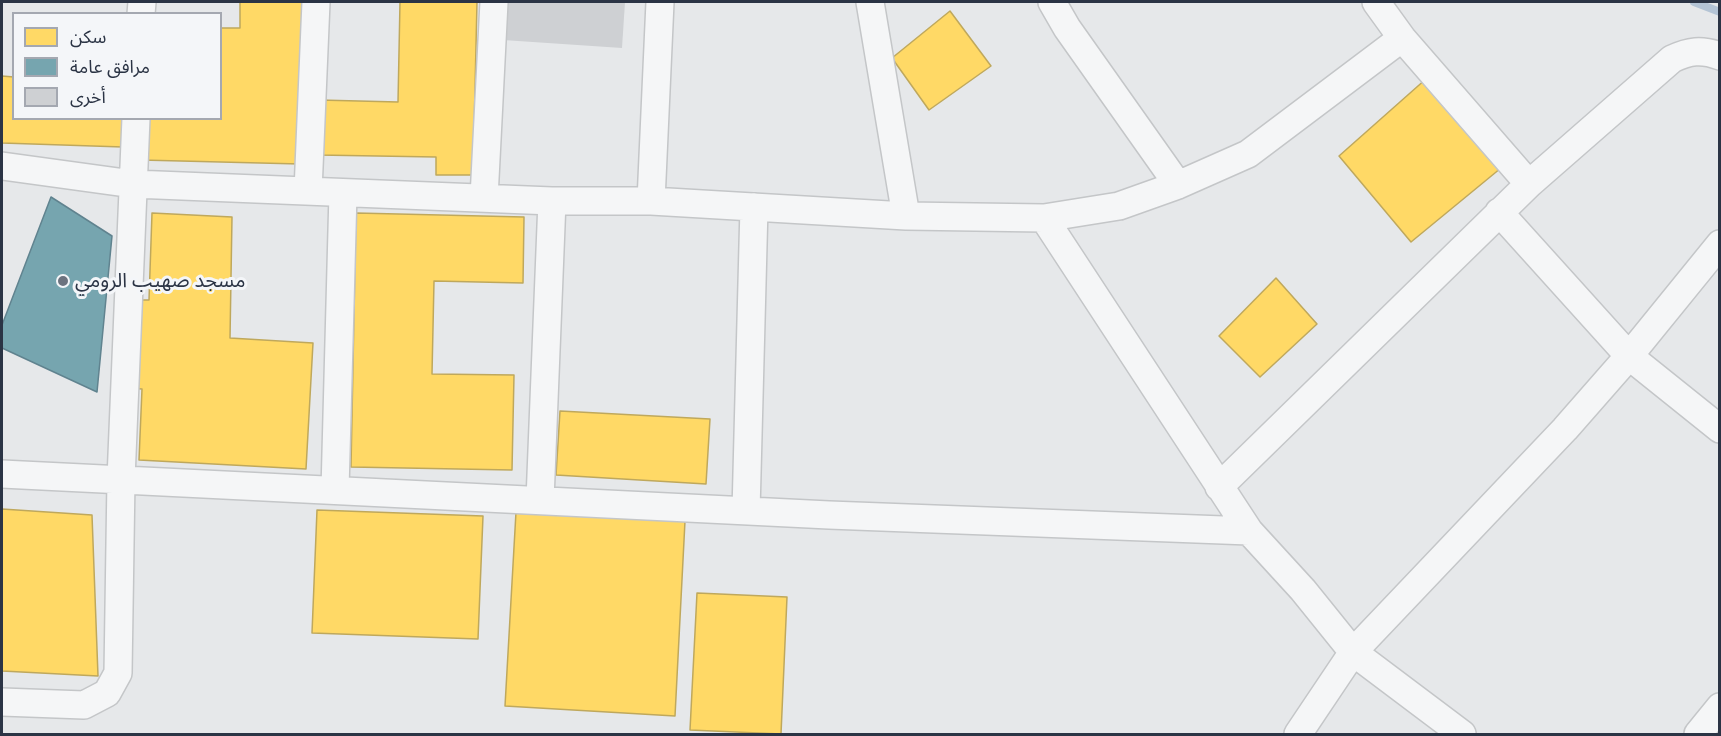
<!DOCTYPE html>
<html>
<head>
<meta charset="utf-8">
<style>
  body { margin:0 }
  #map { position:relative; width:1721px; height:736px; overflow:hidden; background:#e6e8ea; font-family:"Golos Text","Noto Sans Arabic",sans-serif }
  canvas { display:block }
  .frame { position:absolute; inset:0; border:3px solid #2b3445; pointer-events:none }
  .legend { position:absolute; left:12px; top:12px; width:210px; height:108px; box-sizing:border-box; background:#f4f6f9; border:2px solid #a4a8b1; margin:0; padding:8px 10px; list-style:none; font-size:18px; color:#2b3445 }
  .legend li { display:flex; align-items:center; gap:12px; height:30px }
  .legend b { width:30px; border:2px solid #a4a8b1 }
</style>
</head>
<body>
<div id="map">
<canvas width="1721" height="736"></canvas>
<div class="frame"></div>
<ul class="legend">
<li><b style="height:16px;background:#ffd966"></b>سكن</li>
<li><b style="height:16px;background:#76a5af"></b>مرافق عامة</li>
<li><b style="height:16px;background:#ced0d3"></b>أخرى</li>
</ul>
</div>
<script>
const ctx = document.querySelector('canvas').getContext('2d');
ctx.lineJoin = 'round';
function fillPath(path, color) { ctx.fillStyle = color; ctx.fill(path, 'evenodd'); }
function trace(path, color, width, dash) { ctx.strokeStyle = color; ctx.lineWidth = width; ctx.lineCap = dash ? 'butt' : 'round'; ctx.setLineDash(dash || []); ctx.stroke(path); }
function label(font, color, halo, rows, align = 'center') {
  ctx.font = font + ' "Golos Text","Noto Sans Arabic",sans-serif'; ctx.lineWidth = 6; ctx.setLineDash([]); ctx.textBaseline = 'middle'; ctx.strokeStyle = halo; ctx.fillStyle = color; for (const [text, x, y, turn = 0] of rows) {
    ctx.save(); ctx.translate(x, y); ctx.rotate((+turn || 0) * Math.PI / 180); ctx.textAlign = isNaN(turn) ? turn : align; if (halo) ctx.strokeText(text, 0, 0); ctx.fillText(text, 0, 0); ctx.restore();
  }
}
const homes = new Path2D(`
  M 240,2 L 304,2 L 300,164 L 141,160 L 142,118 L 220,118 L 220,28 L 240,28 Z
  M 400,2 L 477,2 L 473,175 L 436,175 L 436,157 L 318,155 L 319,100 L 398,102 Z
  M 950,11 L 991,66 L 929,110 L 892,58 Z
  M 2,76 L 14,77 L 14,118 L 124,118 L 123,147 L 2,143 Z
  M 1427,78 L 1501,168 L 1411,242 L 1339,156 Z
  M 152,213 L 232,217 L 230,338 L 313,343 L 306,469 L 139,460 L 142,389 L 126,388 L 131,300 L 149,300 Z
  M 356,213 L 524,217 L 523,283 L 434,281 L 432,374 L 514,375 L 512,470 L 351,467 Z
  M 1276,278 L 1317,324 L 1260,377 L 1219,336 Z
  M 560,411 L 710,419 L 706,484 L 556,475 Z
  M 2,509 L 92,515 L 98,676 L 2,671 Z
  M 317,510 L 483,516 L 478,639 L 312,633 Z
  M 516,512 L 685,521 L 675,716 L 505,706 Z
  M 697,593 L 787,597 L 781,734 L 690,730 Z`);
const public = new Path2D(`
  M 51,197 L 112,236 L 97,392 L 2,348 L 2,325 Z`);
const stream = new Path2D(`
  M 1694,2 L 1720,12`);
const building = new Path2D(`
  M 506,2 L 625,2 L 622,48 L 503,40 Z`);
const minor = new Path2D(`
  M 870,2 L 906,216
  M 1052,2 L 1067,28 L 1178,185
  M 1376,2 L 1402,38 L 1529,184
  M 141,14 L 142,2
  M 2,166 L 133,184 L 552,201 L 651,201 L 906,216 L 1044,218 L 1119,206 L 1178,185 L 1248,154 L 1402,38
  M 308,191 L 316,2
  M 484,198 L 494,2
  M 651,201 L 660,2
  M 1499,212 L 1629,356 L 1720,429
  M 1044,218 L 1249,531 L 1303,590 L 1353,652 L 1462,734
  M 2,474 L 829,515 L 1249,531
  M 1219,487 L 1529,184 L 1672,59 C 1689,51 1701,49 1720,56
  M 335,490 L 343,193
  M 540,500 L 552,201
  M 746,511 L 754,207
  M 2,702 L 84,705 L 107,693 L 118,673 L 121,479 L 136,118
  M 1298,734 L 1353,652 L 1565,429 L 1629,356 L 1720,244
  M 1698,734 L 1720,707`);
const markers = [
  [63,281,6,"#6c737f"]
];
const poiNames = [
  ["مسجد صهيب الرومي",75,281]
];
fillPath(homes, '#ffd966');
trace(homes, '#bfa85c', 1.5);
fillPath(public, '#76a5af');
trace(public, '#60838f', 1.5);
trace(stream, '#b4c4d5', 8);
fillPath(building, '#ced0d3');
trace(minor, '#c4c6c8', 30);
trace(minor, '#f5f6f7', 27);
for (const [x, y, r, color] of markers) { const dot = new Path2D(); dot.arc(x, y, r, 0, 2 * Math.PI); ctx.fillStyle = color; ctx.fill(dot); trace(dot, '#f4f6f9', 2); }
label('20px', '#2b3445', '#f4f6f9', poiNames, 'left');
</script>
</body>
</html>
